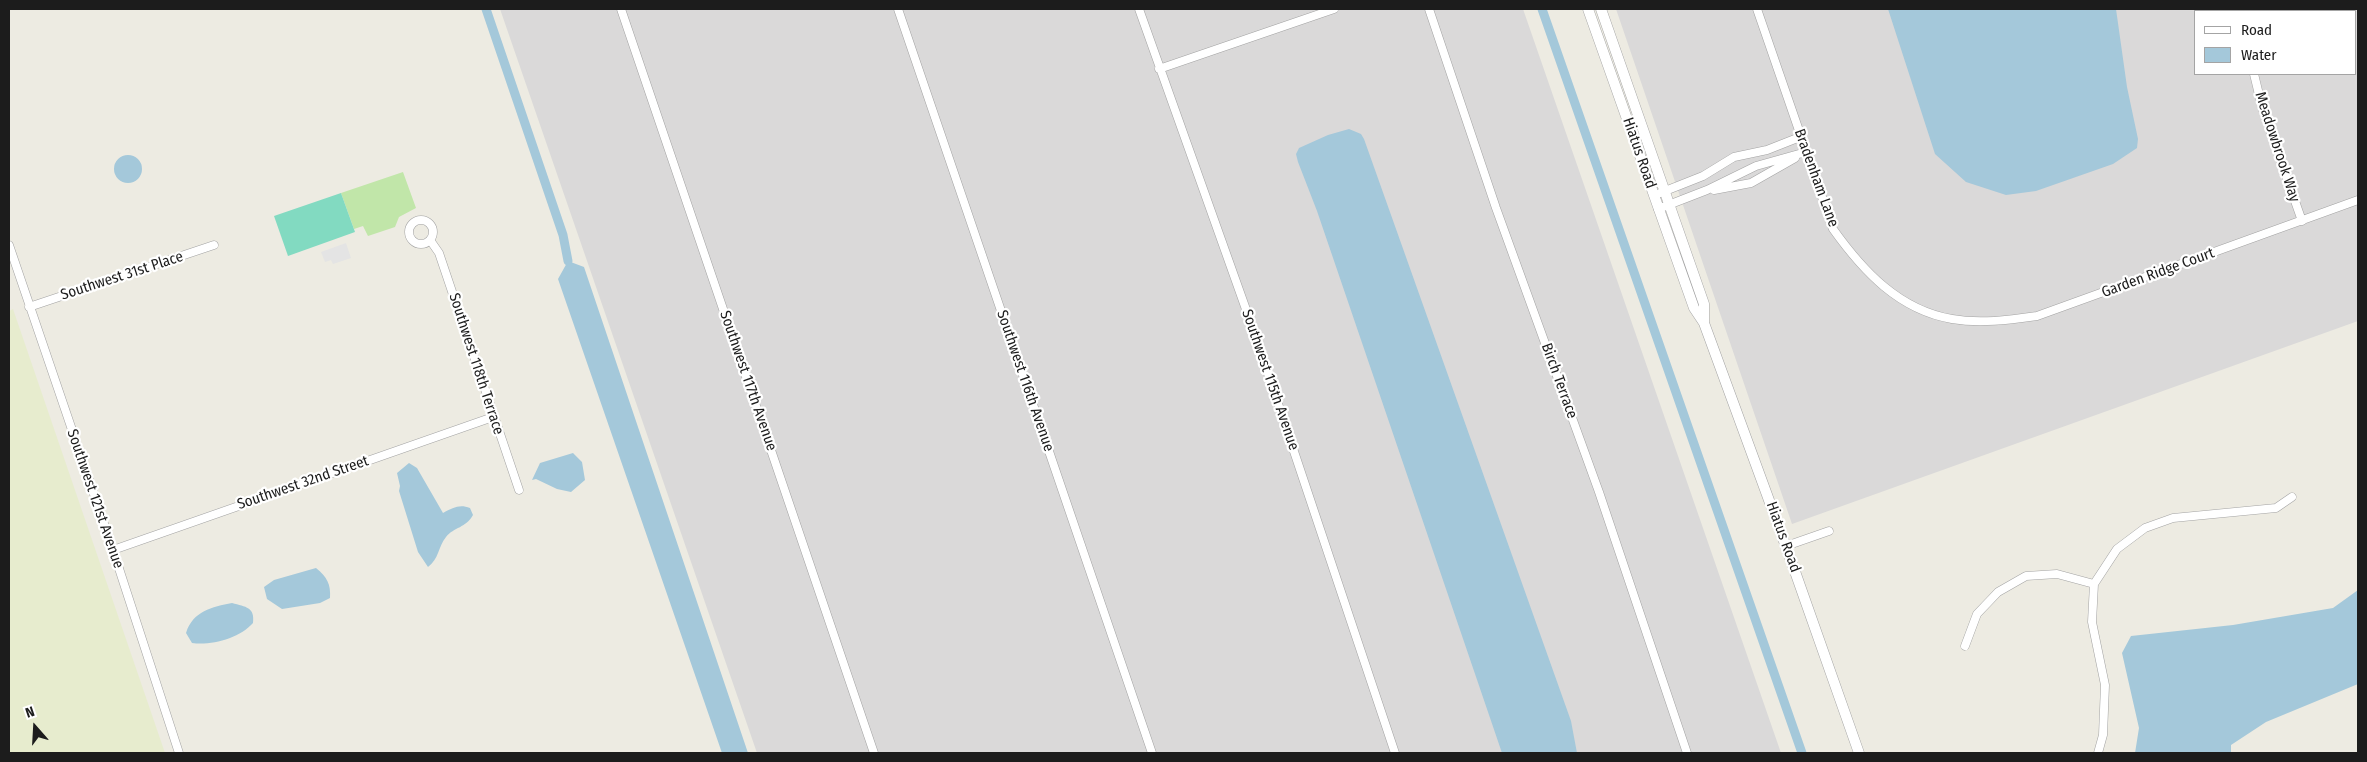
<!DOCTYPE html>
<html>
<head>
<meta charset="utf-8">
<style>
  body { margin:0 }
  #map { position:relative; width:2367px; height:762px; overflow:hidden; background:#edebe2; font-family:"Fira Sans Condensed",sans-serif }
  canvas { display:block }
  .frame { position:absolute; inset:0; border:10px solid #1c1c1c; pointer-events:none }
  .legend { position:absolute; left:2194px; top:10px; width:162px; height:65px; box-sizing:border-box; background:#fff; border:1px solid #a4a4a4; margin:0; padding:6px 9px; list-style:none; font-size:15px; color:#1c1c1c }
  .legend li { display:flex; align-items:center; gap:10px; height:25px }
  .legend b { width:25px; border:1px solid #a4a4a4 }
  .north { position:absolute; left:10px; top:702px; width:50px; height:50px; -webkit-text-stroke:4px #fff; paint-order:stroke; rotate:341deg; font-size:14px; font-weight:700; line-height:20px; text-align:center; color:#1c1c1c }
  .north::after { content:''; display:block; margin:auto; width:18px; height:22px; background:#1c1c1c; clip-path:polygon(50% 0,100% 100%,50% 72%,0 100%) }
</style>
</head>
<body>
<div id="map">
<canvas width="2367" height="762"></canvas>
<div class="frame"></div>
<ul class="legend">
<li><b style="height:6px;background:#fff"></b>Road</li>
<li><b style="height:14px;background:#a4c8da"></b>Water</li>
</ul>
<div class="north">N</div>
</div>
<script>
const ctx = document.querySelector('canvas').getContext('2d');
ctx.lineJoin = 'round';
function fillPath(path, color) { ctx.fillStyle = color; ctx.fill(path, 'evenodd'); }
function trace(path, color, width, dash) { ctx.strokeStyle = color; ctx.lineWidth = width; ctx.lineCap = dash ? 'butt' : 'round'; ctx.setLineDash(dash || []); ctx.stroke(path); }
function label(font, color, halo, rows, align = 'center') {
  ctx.font = font + ' "Fira Sans Condensed",sans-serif'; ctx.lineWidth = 4.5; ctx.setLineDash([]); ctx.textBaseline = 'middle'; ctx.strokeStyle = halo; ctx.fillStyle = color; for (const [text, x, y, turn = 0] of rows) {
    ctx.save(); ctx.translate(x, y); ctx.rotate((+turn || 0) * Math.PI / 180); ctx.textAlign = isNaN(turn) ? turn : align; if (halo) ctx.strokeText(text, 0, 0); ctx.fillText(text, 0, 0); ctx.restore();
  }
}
const residential = new Path2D(`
  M 500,9 L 1523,9 L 1781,753 L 757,753 Z
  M 1616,9 L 2358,9 L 2358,321 L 1792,524 ZM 2196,11 L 2356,11 L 2356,74 L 2196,74 Z`);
const farmland = new Path2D(`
  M 13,309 L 165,753 L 9,753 L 9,311 Z`);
const grass = new Path2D(`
  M 403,172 L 416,208 L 399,217 L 395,227 L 368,236 L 363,226 L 354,229 L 341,193 Z`);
const pitch = new Path2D(`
  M 341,193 L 355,232 L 288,256 L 274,216 Z`);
const parking = new Path2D(`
  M 346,243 L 351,258 L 333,264 L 331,260 L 325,262 L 321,252 Z`);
const water = new Path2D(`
  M 1888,9 L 2116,9 L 2127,87 L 2138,139 L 2137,148 L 2113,164 L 2036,191 L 2006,195 L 1966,182 L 1935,154 Z
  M 1349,129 L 1361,134 L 1364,139 L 1571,721 L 1577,753 L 1502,753 L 1317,211 L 1298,162 L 1296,154 L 1299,148 L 1328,135 Z
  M114 169a14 14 0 1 1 28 0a14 14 0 1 1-28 0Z
  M 568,261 L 584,267 L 748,753 L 722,753 L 558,279 Z
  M 573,453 L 582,462 L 585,480 L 571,492 L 557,489 L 536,479 L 532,480 L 540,463 Z
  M 409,463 L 417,468 L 443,513 C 453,508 459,504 470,508 L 473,515 C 466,528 454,527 446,537 C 438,547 439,559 428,567 L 418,552 L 399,491 L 400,486 L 397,473 Z
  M 316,568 C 327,577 331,584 330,598 L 320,603 L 282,609 L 267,599 L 264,587 L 274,580 Z
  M 2358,590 L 2358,684 L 2266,722 L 2231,745 L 2231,753 L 2135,753 L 2139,728 L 2122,653 L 2131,636 L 2233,625 L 2333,608 Z
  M 232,603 C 246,607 255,607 253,623 C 240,638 211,646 192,643 L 186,633 C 193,611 212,607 232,603 Z`);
const canal = new Path2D(`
  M 486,9 L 563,235 L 568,261
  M 1542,9 L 1802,753`);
const minor = new Path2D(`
  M 621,9 L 874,753
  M 898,9 L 1152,753
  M 1139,9 L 1253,329 L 1395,753
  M 1429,9 L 1496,208 L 1599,492 L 1687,753
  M 1757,9 L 1833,229 C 1863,271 1899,310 1952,319 C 1980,324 2009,320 2037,316 L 2358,200
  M 2241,9 L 2242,11
  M 1159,69 L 1334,9
  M 2254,74 L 2262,107 L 2302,221
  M 1714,190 L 1751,183 L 1795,158
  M 1660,193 L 1703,176 L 1734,157 L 1767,150 L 1800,137
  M 1658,209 L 1707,190 L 1756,166 L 1806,152
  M409 232a12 12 0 1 1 24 0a12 12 0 1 1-24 0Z
  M 430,240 L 439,253 L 519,490
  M 9,245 L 113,550 L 179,753
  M 29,307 L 214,245
  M 1786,546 L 1829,531
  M 113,550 L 493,417
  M 2094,584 L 2117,549 L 2145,528 L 2173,518 L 2276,508 L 2292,497
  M 2094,584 L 2092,622 L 2105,685 L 2103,735 L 2098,753
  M 1965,646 L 1977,614 L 1998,592 L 2026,576 L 2057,574 L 2094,584`);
const tertiary = new Path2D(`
  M 1588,9 L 1694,308 L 1704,323 L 1792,563 L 1859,753
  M 1601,9 L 1704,304 L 1704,322`);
const streetNames = [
  ["Meadowbrook Way",2277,147,72],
  ["Hiatus Road",1639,153,71],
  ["Bradenham Lane",1816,178,70],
  ["Garden Ridge Court",2158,273,-20],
  ["Southwest 31st Place",122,276,-18],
  ["Southwest 118th Terrace",476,364,72],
  ["Southwest 115th Avenue",1270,380,71],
  ["Southwest 117th Avenue",748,381,71],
  ["Southwest 116th Avenue",1025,381,71],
  ["Birch Terrace",1559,381,70],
  ["Southwest 32nd Street",303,483,-19],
  ["Southwest 121st Avenue",95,499,71],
  ["Hiatus Road",1783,537,70]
];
fillPath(residential, '#dad9d9');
fillPath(farmland, '#e7ecce');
fillPath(grass, '#c1e6a9');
fillPath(pitch, '#82dac1');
fillPath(parking, '#e4e4e4');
fillPath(water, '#a4c8da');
trace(canal, '#a4c8da', 9);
trace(minor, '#a3a3a3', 9);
trace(tertiary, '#a3a3a3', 11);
trace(minor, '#fff', 8);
trace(tertiary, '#fff', 10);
label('15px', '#1c1c1c', '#fff', streetNames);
</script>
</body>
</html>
